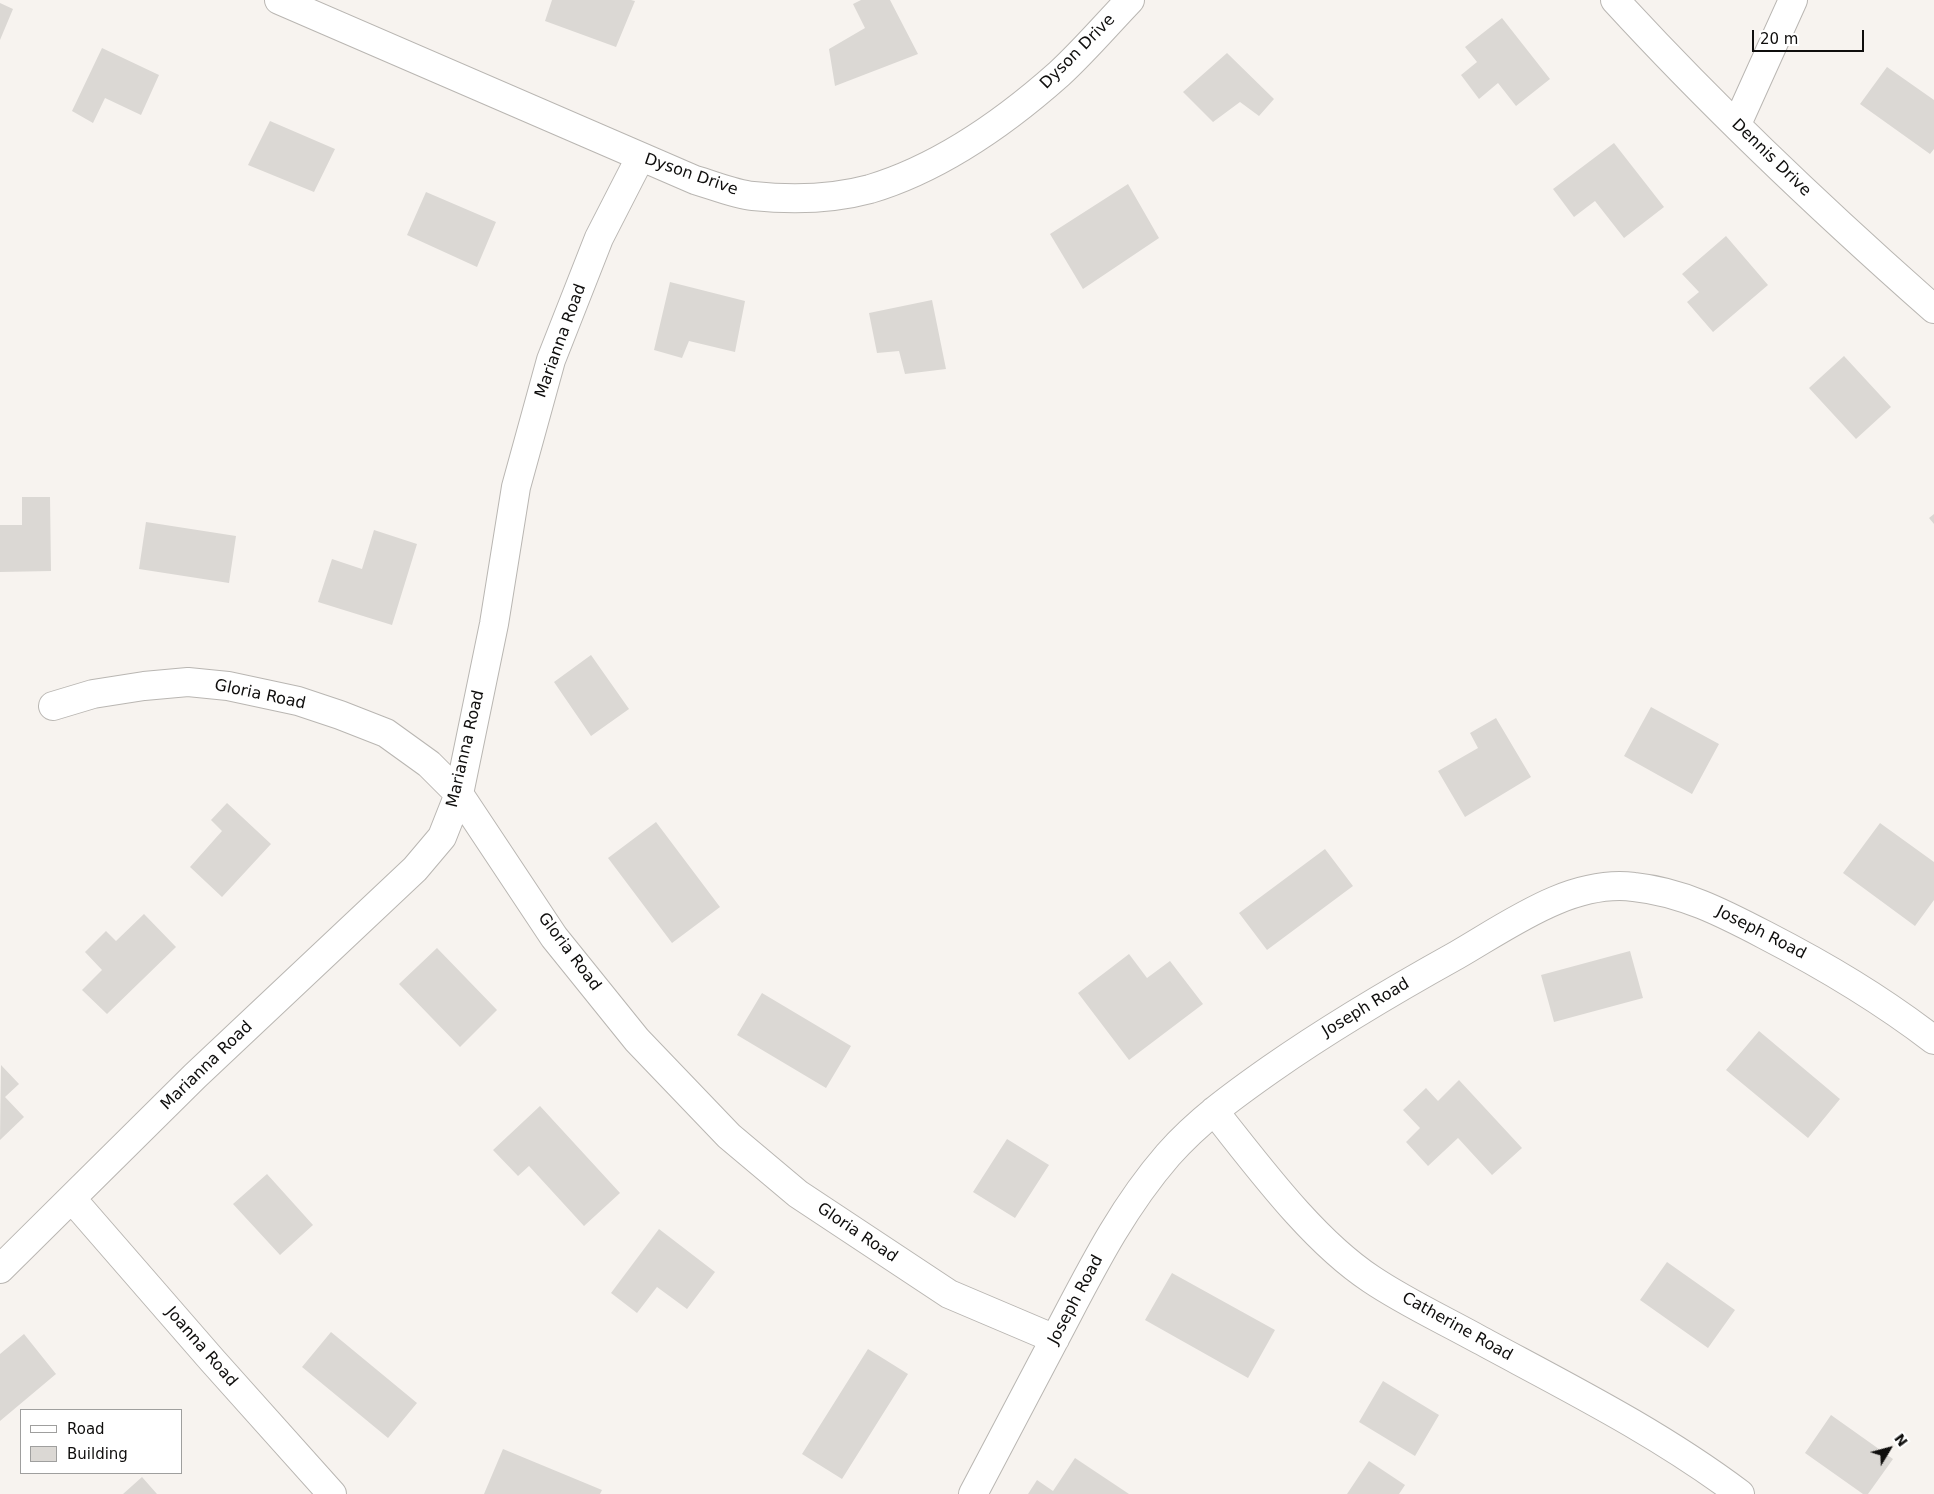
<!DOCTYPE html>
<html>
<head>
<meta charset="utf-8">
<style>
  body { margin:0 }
  #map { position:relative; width:1934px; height:1494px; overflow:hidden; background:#f7f3ef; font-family:"DejaVu Sans",sans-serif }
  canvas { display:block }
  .legend { position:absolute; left:20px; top:1409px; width:162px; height:65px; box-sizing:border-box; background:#fff; border:1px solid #9f9f9e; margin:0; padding:6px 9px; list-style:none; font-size:15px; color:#0f0e0d }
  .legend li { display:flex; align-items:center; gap:10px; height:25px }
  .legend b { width:25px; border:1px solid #9f9f9e }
  .north { position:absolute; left:1864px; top:1424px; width:50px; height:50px; -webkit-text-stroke:4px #fff; paint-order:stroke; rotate:53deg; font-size:14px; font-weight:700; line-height:20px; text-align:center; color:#0f0e0d }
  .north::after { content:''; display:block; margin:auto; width:18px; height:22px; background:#0f0e0d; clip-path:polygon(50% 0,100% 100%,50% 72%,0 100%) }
  .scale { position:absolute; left:1752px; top:30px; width:112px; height:22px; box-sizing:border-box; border:2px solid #0f0e0d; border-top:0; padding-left:6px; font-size:15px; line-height:18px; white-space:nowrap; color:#0f0e0d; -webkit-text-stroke:4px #fff; paint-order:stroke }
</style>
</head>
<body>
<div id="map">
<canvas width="1934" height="1494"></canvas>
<ul class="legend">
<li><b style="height:6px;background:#fff"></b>Road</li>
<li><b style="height:14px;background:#dbd8d4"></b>Building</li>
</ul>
<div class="north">N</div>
<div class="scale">20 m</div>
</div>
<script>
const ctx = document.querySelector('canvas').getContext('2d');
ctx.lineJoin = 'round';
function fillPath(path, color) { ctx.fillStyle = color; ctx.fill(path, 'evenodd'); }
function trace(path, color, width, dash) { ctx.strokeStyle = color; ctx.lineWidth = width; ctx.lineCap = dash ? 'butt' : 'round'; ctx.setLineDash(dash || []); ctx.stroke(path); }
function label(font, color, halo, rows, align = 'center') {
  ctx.font = font + ' "DejaVu Sans",sans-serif'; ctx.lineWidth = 5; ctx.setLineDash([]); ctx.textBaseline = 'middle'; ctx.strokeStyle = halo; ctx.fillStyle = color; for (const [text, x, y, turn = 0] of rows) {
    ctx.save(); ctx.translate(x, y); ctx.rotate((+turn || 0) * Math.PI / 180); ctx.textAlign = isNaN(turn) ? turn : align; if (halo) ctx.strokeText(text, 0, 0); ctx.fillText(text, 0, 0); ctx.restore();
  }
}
const building = new Path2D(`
  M 552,0 L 631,0 L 635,1 L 616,47 L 545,21 Z
  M 861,0 L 890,0 L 918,54 L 835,86 L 829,49 L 865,28 L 853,4 Z
  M 0,3 L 13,9 L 0,40 Z
  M 1502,18 L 1550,79 L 1516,106 L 1498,83 L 1479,99 L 1461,75 L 1477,62 L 1465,47 Z
  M 102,48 L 159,75 L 141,115 L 105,98 L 93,123 L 72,111 Z
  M 1227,53 L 1274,99 L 1259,116 L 1240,102 L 1213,122 L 1183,92 Z
  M 1887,67 L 1934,100 L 1934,149 L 1930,154 L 1860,104 Z
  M 270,121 L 335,149 L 314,192 L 248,165 Z
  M 1614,143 L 1664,207 L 1624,238 L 1595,201 L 1574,217 L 1553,189 Z
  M 1128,184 L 1159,238 L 1083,289 L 1050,234 Z
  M 426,192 L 496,222 L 477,267 L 407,235 Z
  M 1726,236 L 1768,285 L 1713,332 L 1687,302 L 1699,292 L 1682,274 Z
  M 670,282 L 745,301 L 735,352 L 689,341 L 682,358 L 654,350 Z
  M 932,300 L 946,369 L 905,374 L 899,351 L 877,353 L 869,313 Z
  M 1844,356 L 1891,407 L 1856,439 L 1809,388 Z
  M 22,497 L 50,497 L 51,571 L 0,572 L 0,525 L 22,525 Z
  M 1934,514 L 1934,524 L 1929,518 Z
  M 146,522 L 236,536 L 229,583 L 139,569 Z
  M 374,530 L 417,544 L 392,625 L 318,602 L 332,559 L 362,569 Z
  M 591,655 L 629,709 L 591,736 L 554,682 Z
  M 1651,707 L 1719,744 L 1692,794 L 1624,756 Z
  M 1496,718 L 1531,777 L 1465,817 L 1438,771 L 1478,748 L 1470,733 Z
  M 227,803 L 271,844 L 222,897 L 190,867 L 222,831 L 211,820 Z
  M 656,822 L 720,907 L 672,943 L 608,858 Z
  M 1880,823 L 1934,862 L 1934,900 L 1915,926 L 1843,873 Z
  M 1325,849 L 1353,886 L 1267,950 L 1239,913 Z
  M 144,914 L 176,947 L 107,1014 L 82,990 L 102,970 L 85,952 L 106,931 L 116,941 Z
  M 437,948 L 497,1010 L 460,1047 L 399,984 Z
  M 1630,951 L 1643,998 L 1554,1022 L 1541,975 Z
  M 1129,954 L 1147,978 L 1170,961 L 1203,1004 L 1129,1060 L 1078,993 Z
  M 762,993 L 851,1046 L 826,1088 L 737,1035 Z
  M 1759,1031 L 1840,1099 L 1808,1138 L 1726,1070 Z
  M 1,1065 L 19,1084 L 5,1097 L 24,1117 L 0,1140 Z
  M 1459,1080 L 1522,1148 L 1492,1175 L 1458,1138 L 1428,1166 L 1406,1142 L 1420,1128 L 1403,1110 L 1426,1088 L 1438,1101 Z
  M 540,1106 L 620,1193 L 584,1226 L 529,1166 L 518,1176 L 493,1150 Z
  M 1007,1139 L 1049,1165 L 1015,1218 L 973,1192 Z
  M 267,1174 L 313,1225 L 280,1255 L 233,1204 Z
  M 659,1229 L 715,1272 L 687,1309 L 657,1287 L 637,1313 L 611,1293 Z
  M 1667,1262 L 1735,1310 L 1708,1348 L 1640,1300 Z
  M 1172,1273 L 1275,1330 L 1248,1378 L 1145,1320 Z
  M 331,1332 L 417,1403 L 388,1438 L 302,1367 Z
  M 24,1334 L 56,1374 L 0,1421 L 0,1354 Z
  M 868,1349 L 908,1374 L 842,1479 L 802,1454 Z
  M 1383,1381 L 1439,1415 L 1415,1456 L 1359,1422 Z
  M 1831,1415 L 1893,1459 L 1868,1494 L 1863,1494 L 1805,1453 Z
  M 503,1449 L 602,1490 L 600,1494 L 484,1494 Z
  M 1075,1458 L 1129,1494 L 1028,1494 L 1037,1480 L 1053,1491 Z
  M 1369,1461 L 1405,1485 L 1399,1494 L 1347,1494 Z
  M 142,1477 L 157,1494 L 123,1494 Z`);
const minor = new Path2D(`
  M 279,0 L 695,180 C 713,185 734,194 753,196 C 791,200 833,199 870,189 C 940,168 1005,122 1059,74 C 1084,51 1107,24 1130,0
  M 1615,0 C 1715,109 1823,211 1934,309
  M 1737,124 L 1793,0
  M 53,706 L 93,694 L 144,686 L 188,682 L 228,686 L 298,701 L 340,715 L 386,733 L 429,764 L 459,794 L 554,937 L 637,1040 L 729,1136 L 798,1194 L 949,1294 L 1055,1339
  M 1214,1111 C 1258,1166 1312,1240 1371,1279 C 1405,1302 1444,1320 1480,1340 C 1569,1388 1659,1433 1740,1494
  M 72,1199 L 212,1360 L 332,1494
  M 0,1269 L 195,1076 L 415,869 L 442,837 L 459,794 L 494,624 L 516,487 L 551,360 L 599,238 L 640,158
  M 973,1494 C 1002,1439 1031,1384 1060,1329 C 1092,1268 1122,1208 1168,1155 C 1198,1121 1234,1095 1271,1069 C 1331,1027 1394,990 1457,955 C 1509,925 1571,879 1634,887 C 1682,892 1723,913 1765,935 C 1827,967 1879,998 1934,1040`);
const streetNames = [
  ["Dyson Drive",1078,52,-45],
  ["Dennis Drive",1771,158,44],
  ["Dyson Drive",691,175,19],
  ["Marianna Road",561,341,-70],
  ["Gloria Road",260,695,12],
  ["Marianna Road",466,749,-77],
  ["Joseph Road",1761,933,27],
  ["Gloria Road",569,952,53],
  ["Joseph Road",1366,1008,-31],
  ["Marianna Road",207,1066,-44],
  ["Gloria Road",857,1233,34],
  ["Joseph Road",1076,1300,-62],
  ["Catherine Road",1457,1327,29],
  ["Joanna Road",201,1347,49]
];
fillPath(building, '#dbd8d4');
trace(minor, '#b9b6b2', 30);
trace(minor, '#fff', 28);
label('16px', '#0f0e0d', '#fff', streetNames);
</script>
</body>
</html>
